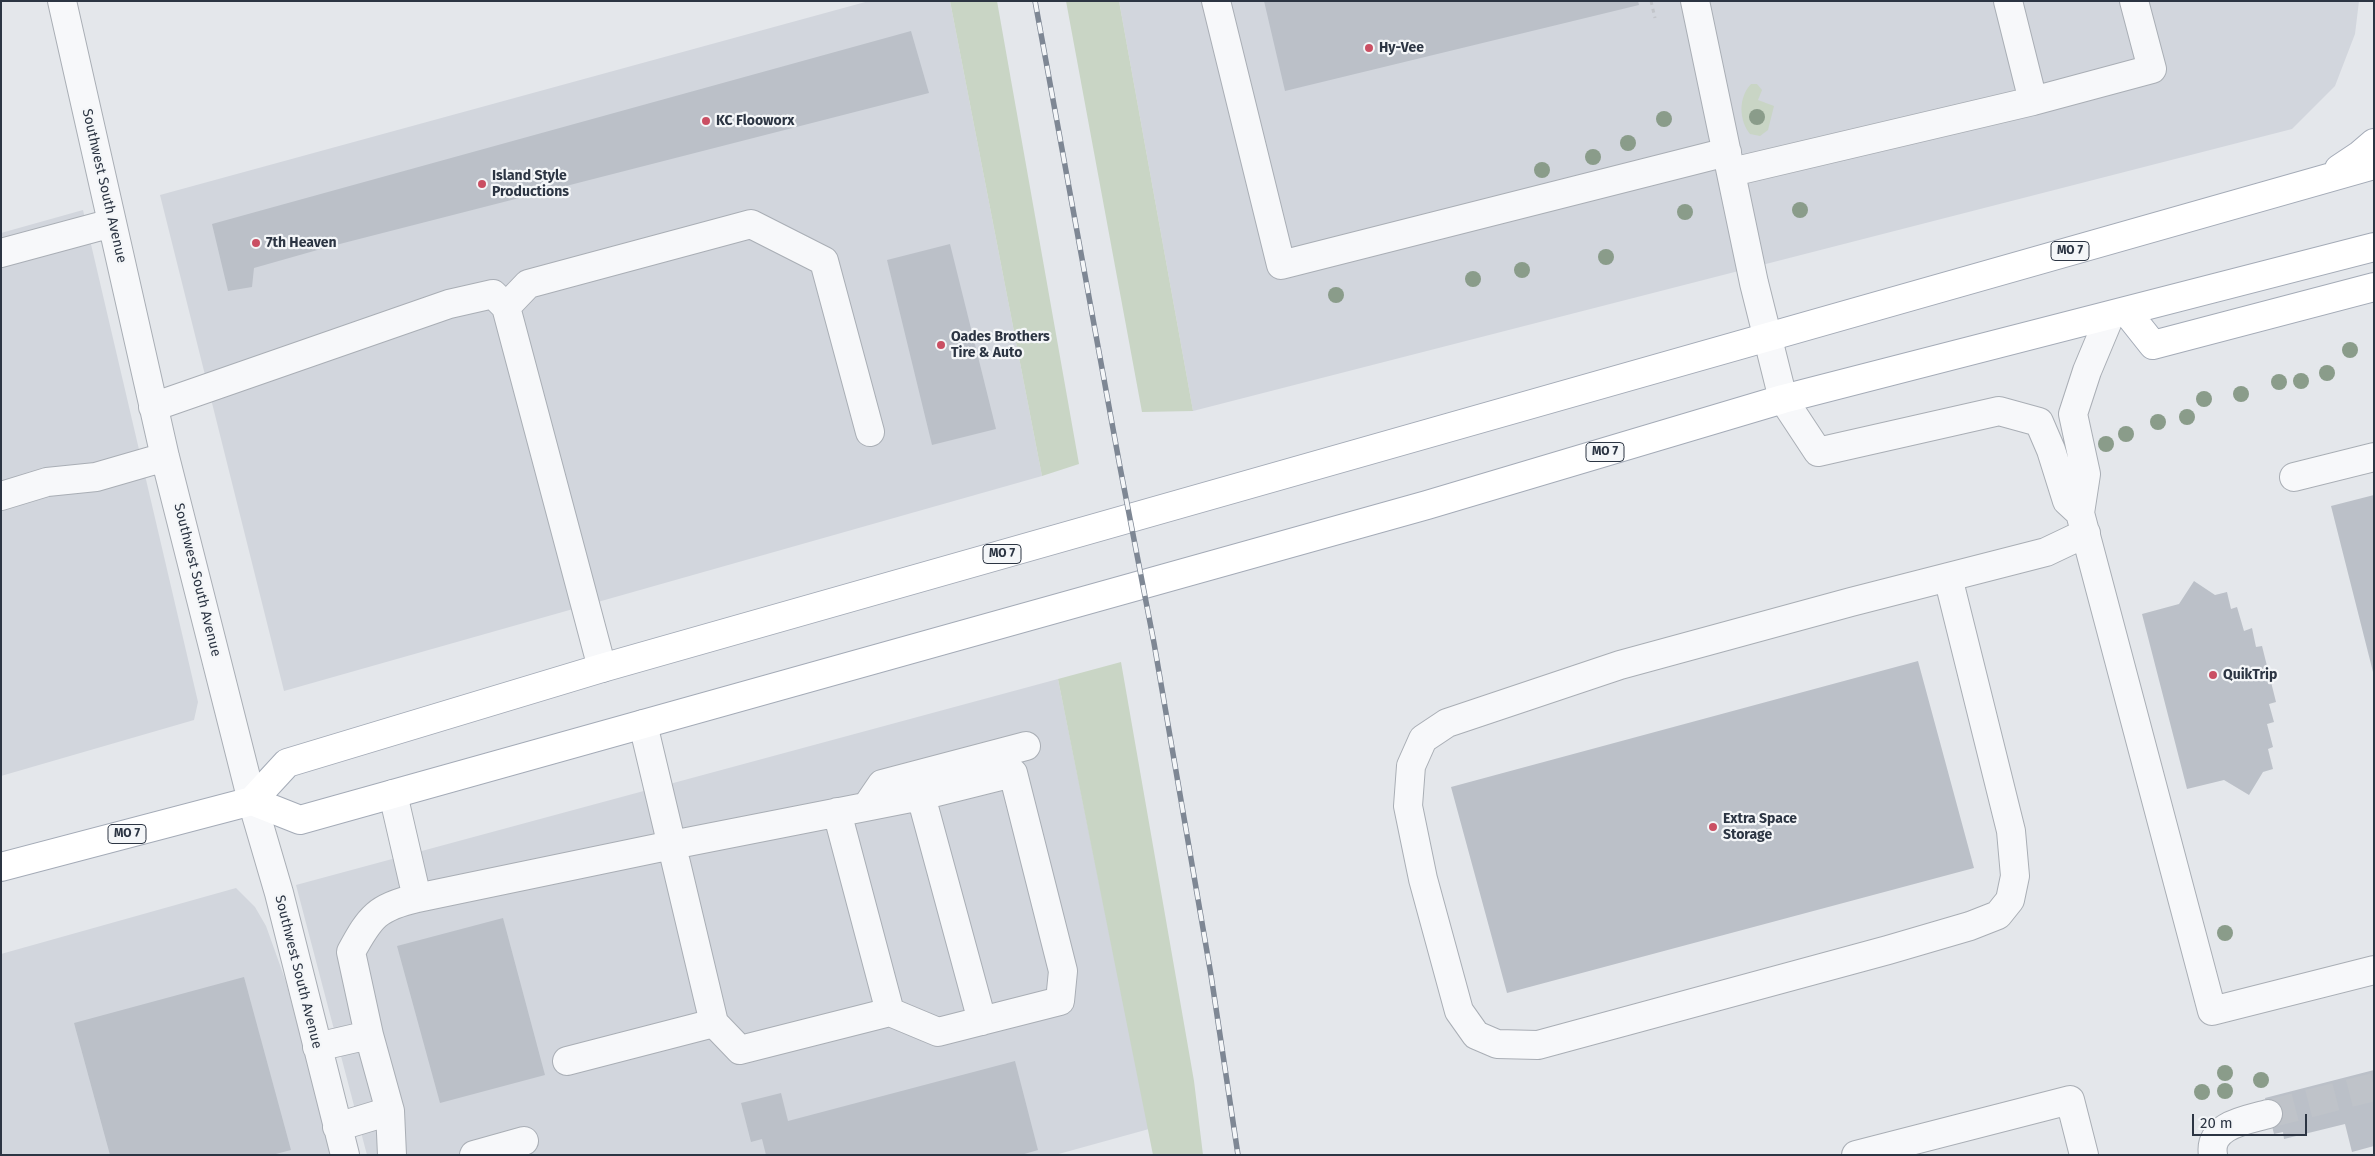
<!DOCTYPE html>
<html>
<head>
<meta charset="utf-8">
<style>
  body { margin:0 }
  #map { position:relative; width:2375px; height:1156px; overflow:hidden; background:#e4e7eb; font-family:"Fira Sans",sans-serif }
  canvas { display:block }
  .frame { position:absolute; inset:0; border:2px solid #2c3543; pointer-events:none }
  .scale { position:absolute; left:2192px; top:1114px; width:115px; height:22px; box-sizing:border-box; border:2px solid #2c3543; border-top:0; padding-left:6px; font-size:15px; line-height:18px; white-space:nowrap; color:#2c3543; -webkit-text-stroke:4px #f4f6f8; paint-order:stroke }
</style>
</head>
<body>
<div id="map">
<canvas width="2375" height="1156"></canvas>
<div class="frame"></div>
<div class="scale">20 m</div>
</div>
<script>
const ctx = document.querySelector('canvas').getContext('2d');
ctx.lineJoin = 'round';
function fillPath(path, color) { ctx.fillStyle = color; ctx.fill(path, 'evenodd'); }
function trace(path, color, width, dash) { ctx.strokeStyle = color; ctx.lineWidth = width; ctx.lineCap = dash ? 'butt' : 'round'; ctx.setLineDash(dash || []); ctx.stroke(path); }
function label(font, color, halo, rows, align = 'center') {
  ctx.font = font + ' "Fira Sans",sans-serif'; ctx.lineWidth = 4.5; ctx.setLineDash([]); ctx.textBaseline = 'middle'; ctx.strokeStyle = halo; ctx.fillStyle = color; for (const [text, x, y, turn = 0] of rows) {
    ctx.save(); ctx.translate(x, y); ctx.rotate((+turn || 0) * Math.PI / 180); ctx.textAlign = isNaN(turn) ? turn : align; if (halo) ctx.strokeText(text, 0, 0); ctx.fillText(text, 0, 0); ctx.restore();
  }
}
const built = new Path2D(`
  M 869,1 L 950,1 L 1042,476 L 284,691 L 160,195 Z
  M 1119,1 L 2359,1 L 2355,34 L 2335,86 L 2292,129 L 1193,411 Z
  M 83,210 L 198,702 L 194,720 L 1,776 L 1,233 Z
  M 1058,679 L 1149,1129 L 1055,1155 L 367,1155 L 296,885 Z
  M 236,888 L 255,907 L 266,926 L 286,982 L 331,1154 L 1,1155 L 1,954 Z`);
const green = new Path2D(`
  M 950,1 L 997,1 L 1079,464 L 1042,476 Z
  M 1066,1 L 1119,1 L 1193,411 L 1142,412 Z
  M 1751,84 L 1757,84 L 1762,90 L 1758,100 L 1774,106 L 1768,130 L 1760,136 L 1750,134 C 1739,120 1738,98 1751,84 Z
  M 1121,662 L 1194,1081 L 1203,1155 L 1153,1155 L 1058,679 Z`);
const building = new Path2D(`
  M 1264,1 L 1638,1 L 1639,5 L 1285,91 Z
  M 911,31 L 929,93 L 328,247 L 254,268 L 252,287 L 228,291 L 212,224 Z
  M 950,244 L 996,429 L 932,445 L 887,260 Z
  M 2374,495 L 2374,672 L 2373,672 L 2331,506 Z
  M 2194,581 L 2215,595 L 2227,592 L 2231,609 L 2237,607 L 2244,631 L 2252,628 L 2256,647 L 2262,646 L 2276,702 L 2269,704 L 2274,722 L 2267,724 L 2273,747 L 2268,749 L 2273,769 L 2263,772 L 2249,795 L 2224,780 L 2187,789 L 2142,614 L 2179,604 Z
  M 1918,661 L 1974,868 L 1507,993 L 1451,787 Z
  M 503,918 L 545,1075 L 440,1103 L 397,946 Z
  M 244,977 L 291,1150 L 272,1155 L 110,1155 L 74,1023 Z
  M 1015,1061 L 1038,1150 L 1021,1155 L 766,1155 L 762,1139 L 751,1142 L 741,1103 L 781,1093 L 788,1121 Z
  M 2374,1070 L 2374,1146 L 2352,1152 L 2345,1124 L 2284,1139 L 2283,1132 L 2274,1134 L 2265,1098 Z`);
const minorTunnel = new Path2D(`
  M 2268,1114 L 2374,1087`);
const path = new Path2D(`
  M 1651,1 L 1655,18`);
const minor = new Path2D(`
  M 62,1 L 165,457 L 252,801 L 279,893 L 345,1155
  M 1216,1 L 1281,265 L 1727,152
  M 1695,1 L 1754,283 L 1783,399 L 1818,452 L 1999,411 L 2039,422 L 2051,450 L 2067,501 L 2080,513
  M 2033,101 L 2152,69 L 2134,1
  M 1732,172 L 2033,101 L 2008,1
  M 1,253 L 112,223
  M 506,307 L 528,284 L 751,224 L 824,261 L 870,432
  M 2110,316 L 2087,371 L 2073,414 L 2086,474 L 2080,513 L 2212,1011 L 2374,970
  M 153,407 L 449,304 L 493,294 L 506,307 L 602,668
  M 2294,477 L 2374,457
  M 1,496 L 47,482 L 96,477 L 165,457
  M 1948,577 L 2011,831 L 2015,876 L 2010,900 L 1998,915 L 1970,926 L 1888,950 L 1538,1045 L 1497,1044 L 1476,1035 L 1459,1011 L 1423,879 L 1408,806 L 1411,766 L 1423,739 L 1447,723 L 1620,665 L 1851,602 L 2046,552 L 2086,533
  M 643,724 L 714,1023 L 740,1050 L 890,1012 L 938,1032 L 1060,1001 L 1063,971 L 1013,773 L 921,796 L 982,1021
  M 393,794 L 417,898
  M 867,806 L 882,784 L 1026,746
  M 837,812 L 890,1012
  M 317,1047 L 369,1035
  M 567,1061 L 714,1023
  M 337,1127 L 390,1111
  M 392,1155 L 390,1111 L 369,1035 L 351,952 C 370,917 377,907 417,898 L 672,845 L 921,796
  M 474,1155 L 524,1141
  M 1856,1155 L 2070,1100 L 2084,1155
  M 2213,1155 C 2208,1125 2247,1120 2268,1114`);
const major = new Path2D(`
  M 2339,169 L 2360,155 L 2374,143
  M 2126,311 L 2153,345 L 2374,287
  M 252,801 L 300,820 L 1427,505 L 1783,399 L 2374,247
  M 1,867 L 252,801 L 287,763 L 602,668 L 2374,165`);
const rail = new Path2D(`
  M 1035,1 L 1120,467 L 1154,643 L 1211,975 L 1238,1155`);
const trees = [
  [1757,117],
  [1664,119],
  [1628,143],
  [1593,157],
  [1542,170],
  [1800,210],
  [1685,212],
  [1606,257],
  [1522,270],
  [1473,279],
  [1336,295],
  [2350,350],
  [2327,373],
  [2301,381],
  [2279,382],
  [2241,394],
  [2204,399],
  [2187,417],
  [2158,422],
  [2126,434],
  [2106,444],
  [2225,933],
  [2225,1073],
  [2261,1080],
  [2225,1091],
  [2202,1092]
];
const markers = [
  [1369,48,5,"#ca4f63"],
  [706,121,5,"#ca4f63"],
  [482,184,5,"#ca4f63"],
  [256,243,5,"#ca4f63"],
  [941,345,5,"#ca4f63"],
  [2213,675,5,"#ca4f63"],
  [1713,827,5,"#ca4f63"]
];
const shields = [
  [2070,251,38],
  [1605,452,38],
  [1002,554,38],
  [127,834,38]
];
const shieldNames = [
  ["MO 7",2070,251],
  ["MO 7",1605,452],
  ["MO 7",1002,554],
  ["MO 7",127,834]
];
const poiNames = [
  ["Hy-Vee",1379,48],
  ["KC Flooworx",716,121],
  ["Island Style",492,176],
  ["Productions",492,192],
  ["7th Heaven",266,243],
  ["Oades Brothers",951,337],
  ["Tire & Auto",951,353],
  ["QuikTrip",2223,675],
  ["Extra Space",1723,819],
  ["Storage",1723,835]
];
const streetNames = [
  ["Southwest South Avenue",104,186,77],
  ["Southwest South Avenue",197,580,76],
  ["Southwest South Avenue",298,972,76]
];
fillPath(built, '#d2d6dd');
fillPath(green, '#c9d5c5');
fillPath(building, '#bbc0c8');
trace(minorTunnel, '#bfc3c9', 28, [28, 14]);
trace(minor, '#a9aeb5', 30);
trace(major, '#a4abb7', 30);
trace(path, '#c2c5ca', 3, [4, 4]);
trace(minor, '#f7f8fa', 28);
trace(major, '#fff', 28);
trace(rail, '#7e8794', 5.5);
trace(rail, '#f4f6f8', 4, [11]);
ctx.fillStyle = '#8a9c8a';
for (const [x, y] of trees) { ctx.beginPath(); ctx.arc(x, y, 8, 0, 2 * Math.PI); ctx.fill(); }
for (const [x, y, r, color] of markers) { const dot = new Path2D(); dot.arc(x, y, r, 0, 2 * Math.PI); ctx.fillStyle = color; ctx.fill(dot); trace(dot, '#f4f6f8', 2); }
for (const [x, y, w] of shields) { const box = new Path2D(); box.roundRect(x - w / 2, y - 9.5, w, 19, 4); ctx.fillStyle = '#f4f6f8'; ctx.fill(box); trace(box, '#2c3543', 1); }
label('bold 12px', '#2c3543', null, shieldNames);
label('bold 14px', '#2c3543', '#f4f6f8', poiNames, 'left');
label('14px', '#2c3543', '#f4f6f8', streetNames);
</script>
</body>
</html>
